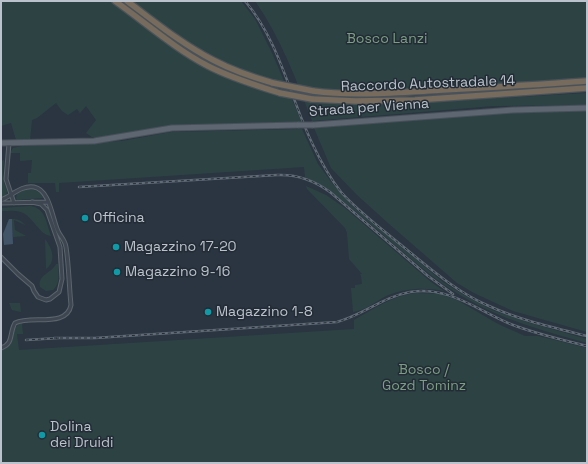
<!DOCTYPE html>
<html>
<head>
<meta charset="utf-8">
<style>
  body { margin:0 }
  #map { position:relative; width:588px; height:464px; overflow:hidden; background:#2a3541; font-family:"Space Grotesk",sans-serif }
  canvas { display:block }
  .frame { position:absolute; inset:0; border:2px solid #bbc2cb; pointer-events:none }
</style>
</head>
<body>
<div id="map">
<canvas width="588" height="464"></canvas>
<div class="frame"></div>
</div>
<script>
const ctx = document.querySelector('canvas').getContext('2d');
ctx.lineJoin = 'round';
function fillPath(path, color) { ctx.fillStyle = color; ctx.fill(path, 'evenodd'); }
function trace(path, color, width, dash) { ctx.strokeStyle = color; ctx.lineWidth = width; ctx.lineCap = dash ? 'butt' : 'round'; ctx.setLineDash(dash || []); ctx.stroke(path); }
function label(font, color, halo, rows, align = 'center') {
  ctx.font = font + ' "Space Grotesk",sans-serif'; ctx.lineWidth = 3; ctx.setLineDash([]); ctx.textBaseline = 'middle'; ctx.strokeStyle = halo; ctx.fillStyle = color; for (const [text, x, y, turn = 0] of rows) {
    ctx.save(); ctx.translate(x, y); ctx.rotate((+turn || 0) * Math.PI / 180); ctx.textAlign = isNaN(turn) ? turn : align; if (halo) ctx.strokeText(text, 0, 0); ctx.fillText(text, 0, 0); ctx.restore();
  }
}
const green = new Path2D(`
  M 1,1 L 241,1 L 255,19 L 272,53 L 302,123 L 175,125 L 101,137 L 92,137 L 86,133 L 96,120 L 86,106 L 80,113 L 77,109 L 68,115 L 62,111 L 56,103 L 37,118 L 32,120 L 30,140 L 16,140 L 11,123 L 1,126 Z
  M 255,1 L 587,1 L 587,77 C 551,83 514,82 478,84 C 423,87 368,93 314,88 L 312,102 L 381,105 L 587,93 L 587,105 L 493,106 L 312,121 C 296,79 281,38 255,1 Z
  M 543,111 L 587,111 L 587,332 L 513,311 L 474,293 L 457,283 L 388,223 L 356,194 L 331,168 L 314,128 L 492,113 Z
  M 302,129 L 318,164 L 332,183 L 351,205 L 443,282 L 464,295 L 492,310 L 530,323 L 587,339 L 587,343 C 529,327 480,313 432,276 C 408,257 385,236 362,217 C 343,201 327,187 305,177 L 304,167 L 59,183 L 59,192 L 56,192 L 55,183 L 28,183 L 28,173 L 31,173 L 32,160 L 20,161 L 20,153 L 10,153 L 13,148 L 22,146 L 122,141 L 171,132 Z
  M 4,160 L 3,172 L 4,183 L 7,191 L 6,196 L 1,198 L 1,161 Z
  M 306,186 L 326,195 L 345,208 L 431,282 L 444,291 C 425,287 405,288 386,296 C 375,302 366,310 353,312 L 351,288 L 355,288 L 355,285 L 362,284 L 361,276 L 360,274 L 362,274 L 349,259 L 347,233 L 345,228 L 307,189 Z
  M 26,189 C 33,189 41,191 43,198 L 17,200 L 16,198 L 17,194 Z
  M 30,206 C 46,208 46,223 51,236 C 39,235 33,216 21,212 C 15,210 7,211 1,211 L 1,208 Z
  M 12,219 C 18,219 22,221 25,225 L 14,220 L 15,230 L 26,236 L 13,237 Z
  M 45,239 C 52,248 57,261 46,269 Z
  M 56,264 L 58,264 C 58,273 61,283 53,290 L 46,291 L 40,287 C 37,275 52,273 56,264 Z
  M 416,293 L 440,294 L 457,300 L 498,324 L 525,336 L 538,336 L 587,348 L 587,463 L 1,463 L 1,350 C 20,345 8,327 22,323 L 23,334 L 17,334 L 19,350 L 354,329 L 354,320 C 375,308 392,296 416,293 Z
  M 9,303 L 20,303 L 21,312 L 12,310 Z`);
const water = new Path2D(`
  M 9,219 L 12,219 L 13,244 L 4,245 L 3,234 Z`);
const street = new Path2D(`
  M 9,143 L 6,179 L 14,203
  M 1,200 C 12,196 21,185 34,187 C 50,190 52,218 58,231 C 60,236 65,240 66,247 C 69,266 69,286 71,305 C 67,328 31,315 15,323 C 9,333 14,344 1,348
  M 1,203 L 48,202
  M 1,257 L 18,274 L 32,286 L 34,291 L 38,297 L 46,300 L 50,299 L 59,292 L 62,279 L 60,247 L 47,210 L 41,204 L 32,202`);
const primary = new Path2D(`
  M 313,125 L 513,110 L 587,108
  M 1,143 L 94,141 L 172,128 L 298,125`);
const highway = new Path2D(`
  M 115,1 C 146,23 174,48 208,66 C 231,78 255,85 280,93
  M 127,1 C 155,22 182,44 213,60 C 232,70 252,77 273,83
  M 313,91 C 350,96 388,93 426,91 C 480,88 533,85 587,81
  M 312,99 L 355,101 L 415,100 L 587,88`);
const rail = new Path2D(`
  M 245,1 C 280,42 290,98 313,145 C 321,162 330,178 341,192 C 357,210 377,225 395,240 C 425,264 454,291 489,306 C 519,320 555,328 587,336
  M 79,187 L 277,175 C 297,174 315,181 330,192 L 428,276 L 453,294
  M 54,338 L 95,338 L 337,322 C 363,315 383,297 410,292 C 448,285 480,312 513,325 C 537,334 562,340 587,346
  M 26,340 L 59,338`);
const primaryBridge = new Path2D(`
  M 298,125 L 313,125`);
const highwayBridge = new Path2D(`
  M 273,83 L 313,91
  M 280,93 L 312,99`);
const markers = [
  [85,218,4,"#0f9aa8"],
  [116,247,4,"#0f9aa8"],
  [117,272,4,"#0f9aa8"],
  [208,312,4,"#0f9aa8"],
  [42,435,4,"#0f9aa8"]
];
const parkNames = [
  ["Bosco Lanzi",387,39],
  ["Bosco /",424,370],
  ["Gozd Tominz",424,386]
];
const streetNames = [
  ["Raccordo Autostradale 14",428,84,-2],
  ["Strada per Vienna",369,108,-4]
];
const poiNames = [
  ["Officina",93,218],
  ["Magazzino 17-20",124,247],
  ["Magazzino 9-16",125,272],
  ["Magazzino 1-8",216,312],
  ["Dolina",50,427],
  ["dei Druidi",50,443]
];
fillPath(green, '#2d4343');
fillPath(water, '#425468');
trace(street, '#5c656e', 5);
trace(primary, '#48505a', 7);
trace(highway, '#49525b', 8);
trace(street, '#3e4751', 3);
trace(primary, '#5d6671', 5);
trace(highway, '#766b5c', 5.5);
trace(rail, '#616b77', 2.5);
trace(rail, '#232c36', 1, [3]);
trace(primaryBridge, '#48505a', 7, []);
trace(highwayBridge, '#49525b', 8, []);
trace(primaryBridge, '#5d6671', 5);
trace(highwayBridge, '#766b5c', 5.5);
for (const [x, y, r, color] of markers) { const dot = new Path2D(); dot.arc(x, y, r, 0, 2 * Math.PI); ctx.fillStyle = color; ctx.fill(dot); trace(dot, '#232c36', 1.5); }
label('14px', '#7c9e83', '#232c36', parkNames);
label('14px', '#bbc2cb', '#232c36', streetNames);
label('14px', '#bbc2cb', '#232c36', poiNames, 'left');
</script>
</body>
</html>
